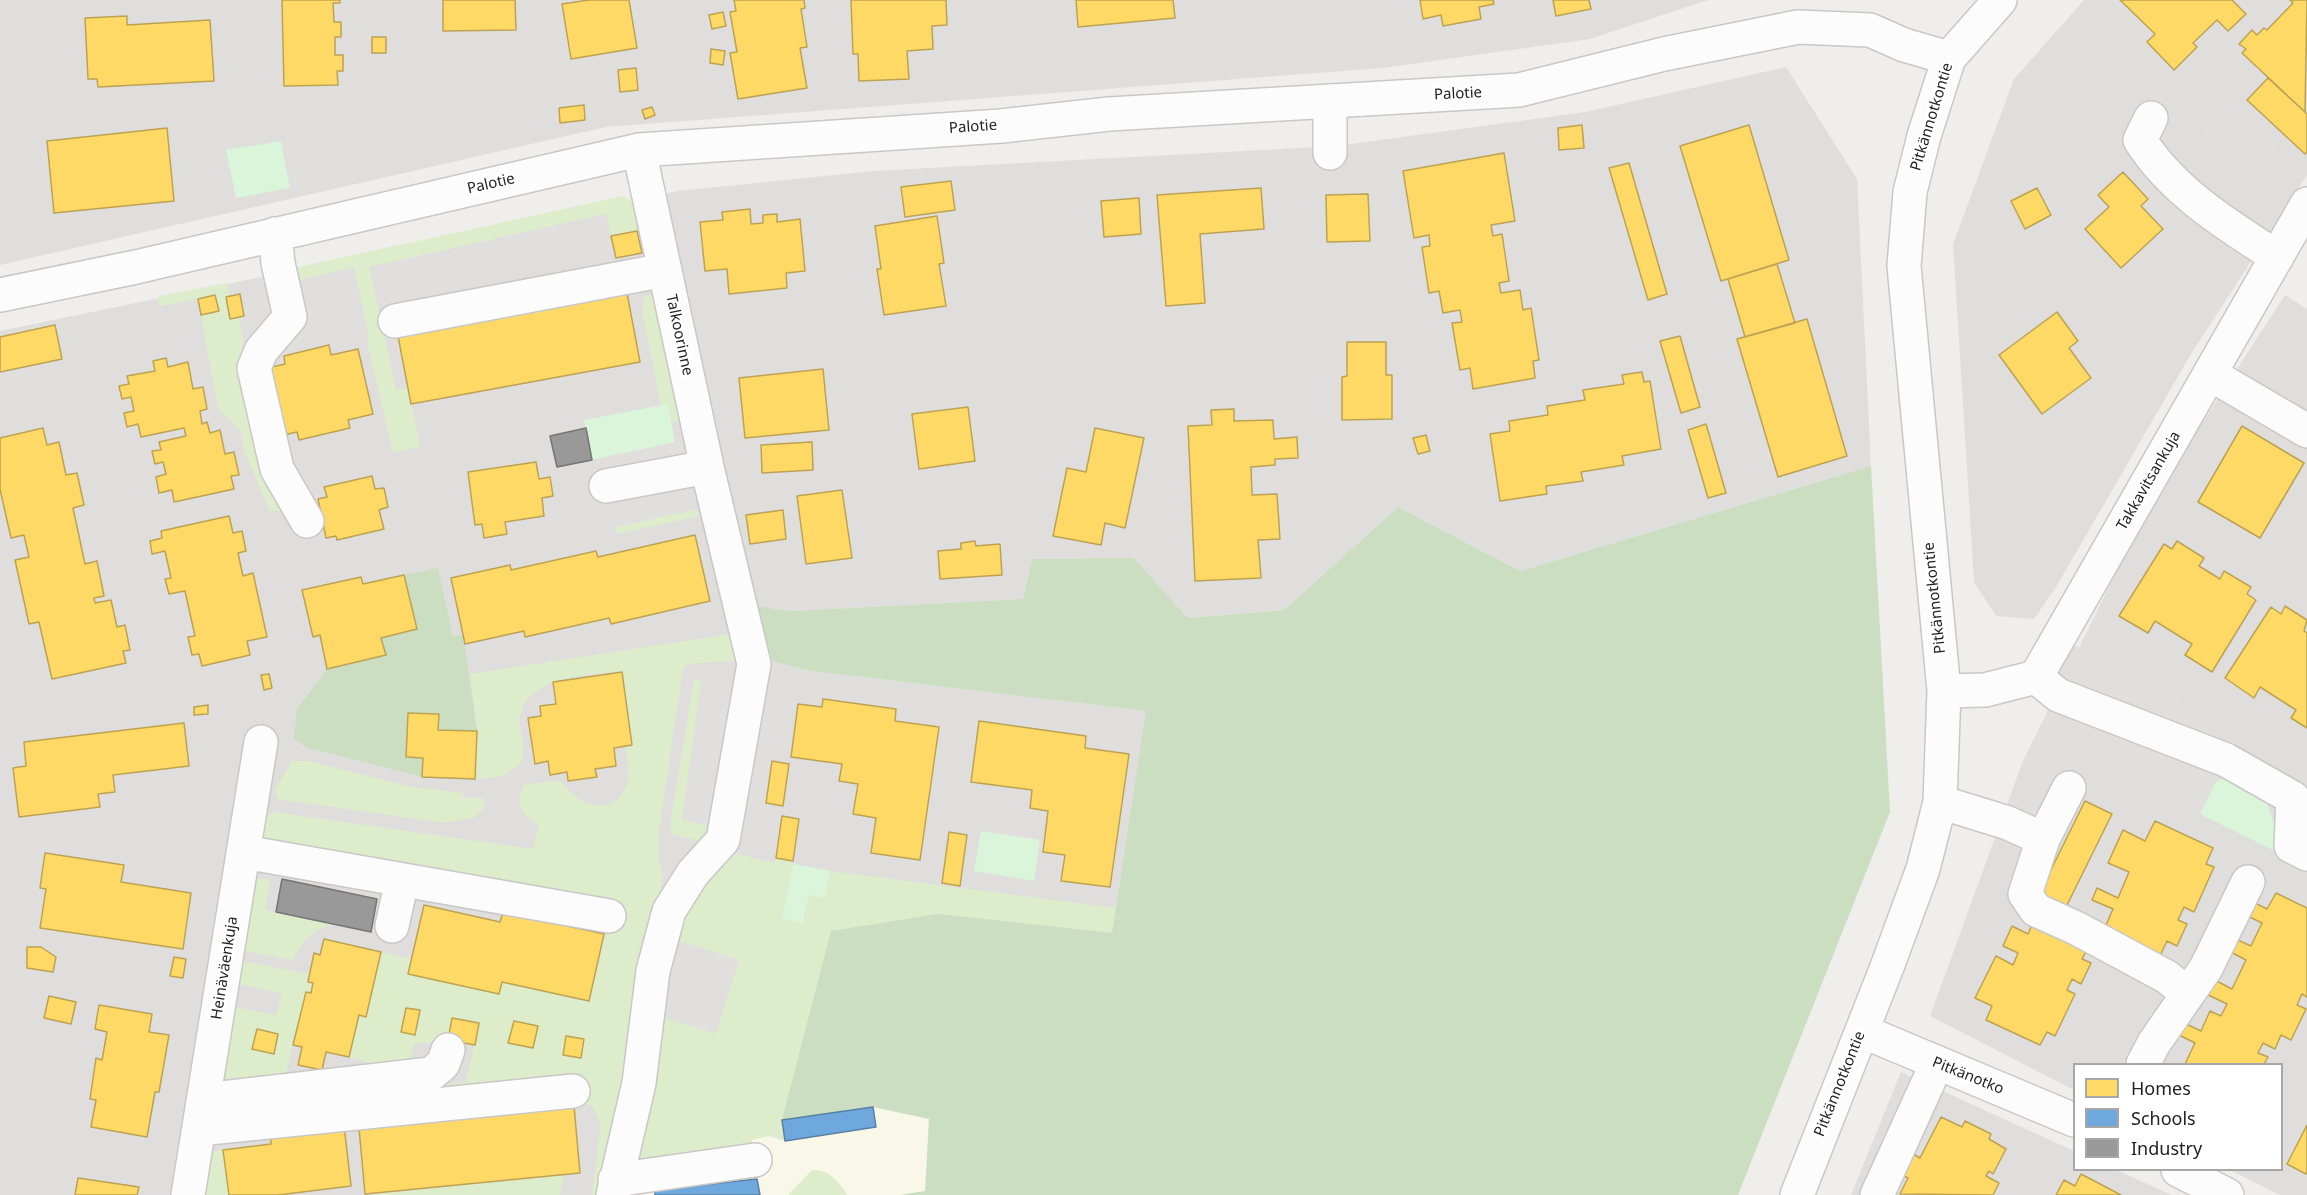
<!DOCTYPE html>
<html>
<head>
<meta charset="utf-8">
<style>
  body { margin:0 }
  #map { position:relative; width:2307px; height:1195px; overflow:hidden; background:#f0eeeb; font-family:"Noto Sans",sans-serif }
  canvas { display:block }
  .legend { position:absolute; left:2073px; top:1063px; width:210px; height:108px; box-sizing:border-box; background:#fff; border:2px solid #a7a7a7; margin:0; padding:8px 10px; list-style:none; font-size:18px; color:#222 }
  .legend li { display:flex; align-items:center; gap:12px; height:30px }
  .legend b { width:30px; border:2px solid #a7a7a7 }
</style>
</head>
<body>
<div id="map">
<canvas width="2307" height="1195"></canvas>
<ul class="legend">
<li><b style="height:16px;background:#ffd966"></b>Homes</li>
<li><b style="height:16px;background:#6fa8dc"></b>Schools</li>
<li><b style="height:16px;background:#999"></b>Industry</li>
</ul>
</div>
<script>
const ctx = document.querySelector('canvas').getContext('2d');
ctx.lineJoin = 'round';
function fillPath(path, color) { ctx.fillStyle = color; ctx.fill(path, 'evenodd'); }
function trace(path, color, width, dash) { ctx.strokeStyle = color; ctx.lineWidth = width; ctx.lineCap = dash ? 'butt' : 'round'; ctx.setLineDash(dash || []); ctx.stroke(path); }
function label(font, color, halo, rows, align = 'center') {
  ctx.font = font + ' "Noto Sans",sans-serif'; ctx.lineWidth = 6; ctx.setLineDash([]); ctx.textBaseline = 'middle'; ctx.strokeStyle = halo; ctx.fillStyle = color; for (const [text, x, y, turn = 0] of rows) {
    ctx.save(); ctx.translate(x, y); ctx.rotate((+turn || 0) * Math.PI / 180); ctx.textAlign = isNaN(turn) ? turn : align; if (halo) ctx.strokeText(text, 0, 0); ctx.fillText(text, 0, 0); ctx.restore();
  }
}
const residential = new Path2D(`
  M 0,0 L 1708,0 L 1590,39 L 1383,68 L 606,127 L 0,265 Z
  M 2084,0 L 2307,0 L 2307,175 L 2191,354 L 2056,587 L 2034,619 L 1996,616 L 1974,582 L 1953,244 L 2014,79 Z
  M 1786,67 L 1857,179 L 1871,466 L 1520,571 L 1398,507 L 1284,610 L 1188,618 L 1134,558 L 1032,559 L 1023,599 L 791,611 L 757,606 L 772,661 L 812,671 L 1147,711 L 1112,933 L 603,1195 L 0,1195 L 0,331 L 678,191 L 873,171 L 1337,146 L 1585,112 Z
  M 2285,295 L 2307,309 L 2307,1195 L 2280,1195 L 2230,1170 L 2282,1170 L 2282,1064 L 2074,1064 L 2074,1090 L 1930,1016 L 2022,763 L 2151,502 Z
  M 1901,1072 L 2074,1151 L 2074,1170 L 2116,1170 L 2172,1195 L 1851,1195 Z`);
const education = new Path2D(`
  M 873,1107 L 930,1119 L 925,1195 L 603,1195 L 782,1120 Z`);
const grass = new Path2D(`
  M 623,196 L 636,204 L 644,238 L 640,242 L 637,231 L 611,236 L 605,214 L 370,267 L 396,390 L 408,388 L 420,446 L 393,453 L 368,346 L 368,334 L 354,268 L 295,281 L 294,268 Z
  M 227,283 L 230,296 L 226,297 L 230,318 L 239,317 L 247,362 L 291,511 L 270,511 L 244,451 L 241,431 L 221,412 L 217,404 L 201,315 L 219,311 L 215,295 L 161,306 L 158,304 L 159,296 Z
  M 657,293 L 686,419 L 672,422 L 668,405 L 661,406 L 642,311 L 645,296 Z
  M 697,509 L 699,516 L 617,534 L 615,527 Z
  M 731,634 L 738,660 L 691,664 L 683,668 L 659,831 L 659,861 L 663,876 L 606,1195 L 592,1195 L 601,1124 L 592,1105 L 218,1110 L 466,1082 L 479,1023 L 452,1018 L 448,1040 L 414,1044 L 408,1068 L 385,1069 L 349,1057 L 359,1015 L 366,1017 L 381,952 L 412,959 L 409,974 L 499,994 L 502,982 L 589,1001 L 604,934 L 616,926 L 621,904 L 268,842 L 261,834 L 265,817 L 274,812 L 533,849 L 539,825 C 523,819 513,800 525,784 L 561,781 C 576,805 615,820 627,784 C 631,772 627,758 625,746 L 632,745 L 622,672 C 589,674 524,676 520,719 C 519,736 528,748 520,765 L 503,776 L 475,779 L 477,731 L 470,674 Z
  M 694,678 L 701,681 L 701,687 L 682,820 L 714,827 L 707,842 L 675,836 L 671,833 L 670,826 Z
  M 292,761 L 308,761 L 412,787 L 463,793 L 464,798 L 484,798 L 483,809 L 474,818 L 444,823 L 278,799 L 275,790 Z
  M 733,853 L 774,862 L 776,858 L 793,861 L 782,918 L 804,922 L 809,895 L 825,898 L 830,871 L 1116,908 L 1112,933 L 938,914 L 782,1120 L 785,1141 L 769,1136 L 752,1140 L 752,1144 L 634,1162 L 657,1015 L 738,960 L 679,941 L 682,907 Z
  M 259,878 L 267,879 L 270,883 L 265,910 L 334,924 C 310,931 305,938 293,960 L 239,950 L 253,882 Z
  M 237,960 L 310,974 L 313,983 L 311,993 L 306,992 L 287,1070 L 281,1078 L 225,1086 L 219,1070 L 230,1006 L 276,1015 L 282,993 L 233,983 Z
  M 223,1150 L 229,1195 L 205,1195 L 212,1151 Z
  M 812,1170 C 831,1170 837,1181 848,1195 L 788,1195 Z
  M 564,1174 L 560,1195 L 365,1195 Z`);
const forest = new Path2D(`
  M 1871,466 L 1890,812 L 1738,1195 L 900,1195 L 925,1191 L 929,1119 L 873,1107 L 782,1120 L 831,931 L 938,914 L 1112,933 L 1146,711 L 812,671 L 772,661 L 757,606 L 791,611 L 1023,599 L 1032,559 L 1134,558 L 1188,618 L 1284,610 L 1398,507 L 1520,571 Z
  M 438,568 L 453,636 L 463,635 L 477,731 L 438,730 L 438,714 L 408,713 L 406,757 L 423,758 L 422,777 L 306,747 L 294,738 L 297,709 L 327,669 L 385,655 L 381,638 L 417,629 L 404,575 Z`);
const park = new Path2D(`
  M 281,141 L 290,188 L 236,198 L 226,150 Z
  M 668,404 L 675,442 L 592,460 L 584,420 Z
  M 2225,777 L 2262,789 L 2282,846 L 2279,853 L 2200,814 L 2214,783 Z
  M 981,831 L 1040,840 L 1034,881 L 974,871 Z
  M 793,864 L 830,871 L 825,898 L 809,895 L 803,923 L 782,918 Z`);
const parking = new Path2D(`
  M 421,93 L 428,158 L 290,188 L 281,141 L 306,110 L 305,102 Z
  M 2234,100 L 2303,174 L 2268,206 L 2199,132 Z
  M 606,214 L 615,252 L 378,306 L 369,267 Z
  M 354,267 L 368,334 L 247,362 L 239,317 L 244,316 L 240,294 Z
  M 40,364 L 50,408 L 0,419 L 0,372 Z
  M 682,441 L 697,509 L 615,527 L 613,517 L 605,519 L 592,460 Z
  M 2065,641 L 2183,697 L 2179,711 L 2236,741 L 2200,814 L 2036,741 L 2058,695 L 2048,675 Z
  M 701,681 L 784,694 L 766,803 L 783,806 L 774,863 L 733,853 L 709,824 L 682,819 Z
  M 2044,761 L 2090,784 L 2034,896 L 1988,873 Z
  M 679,941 L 739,960 L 716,1034 L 657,1015 Z`);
const homes = new Path2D(`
  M 282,0 L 340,0 L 340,3 L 333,3 L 334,22 L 341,22 L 341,37 L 335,37 L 335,55 L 343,55 L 343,71 L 337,71 L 338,85 L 284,86 Z
  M 443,0 L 515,0 L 516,30 L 443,31 Z
  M 589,0 L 629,0 L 637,48 L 571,59 L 562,4 Z
  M 734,0 L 804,0 L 805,8 L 801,9 L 807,47 L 800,48 L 807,88 L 738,99 L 730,53 L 737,52 L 730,12 L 736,11 Z
  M 851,0 L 946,0 L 947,25 L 932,26 L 933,49 L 907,51 L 909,79 L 859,81 L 858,54 L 853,54 Z
  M 1076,0 L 1173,0 L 1175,18 L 1078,27 Z
  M 1420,0 L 1493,0 L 1494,4 L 1479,7 L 1481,19 L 1443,26 L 1441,15 L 1423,19 Z
  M 1553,0 L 1589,0 L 1591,9 L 1556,16 Z
  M 2120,0 L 2232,0 L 2246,14 L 2228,31 L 2217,20 L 2193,43 L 2197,47 L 2174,70 L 2147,42 L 2155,34 Z
  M 2290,0 L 2307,0 L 2305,112 L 2242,53 L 2246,49 L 2239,44 L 2252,30 L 2257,35 L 2264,28 L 2267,30 L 2293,3 Z
  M 723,12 L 726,26 L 712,29 L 709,15 Z
  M 127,16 L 127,25 L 210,20 L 214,81 L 98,87 L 97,79 L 88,79 L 85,18 Z
  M 372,37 L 386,37 L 386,53 L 372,53 Z
  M 711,49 L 725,51 L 723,65 L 710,63 Z
  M 636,68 L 638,90 L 620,92 L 618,70 Z
  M 2268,78 L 2307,114 L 2307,152 L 2305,154 L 2247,100 Z
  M 584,105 L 585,120 L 560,123 L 559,108 Z
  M 652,107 L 655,115 L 645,119 L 642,110 Z
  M 1582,125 L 1584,148 L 1559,150 L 1558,128 Z
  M 1749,125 L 1789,260 L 1721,281 L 1680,146 Z
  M 167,128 L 174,201 L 54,213 L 47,141 Z
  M 1504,153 L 1515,221 L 1491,225 L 1493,236 L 1502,234 L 1509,281 L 1499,283 L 1501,293 L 1520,290 L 1523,310 L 1531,308 L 1539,360 L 1533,361 L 1535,378 L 1473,389 L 1470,368 L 1460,370 L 1452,323 L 1462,322 L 1460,310 L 1443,313 L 1439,291 L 1429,293 L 1422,247 L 1430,246 L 1429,235 L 1414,238 L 1403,171 Z
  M 1629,163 L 1667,294 L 1648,300 L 1609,168 Z
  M 2123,172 L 2148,199 L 2141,206 L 2163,229 L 2121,268 L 2085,229 L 2109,207 L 2098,195 Z
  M 951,181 L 955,210 L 905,217 L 901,187 Z
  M 1261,188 L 1264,229 L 1200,234 L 1205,303 L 1166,306 L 1157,195 Z
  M 2037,188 L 2051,215 L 2025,229 L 2011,201 Z
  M 1368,194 L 1370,241 L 1327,242 L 1326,195 Z
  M 1139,198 L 1141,234 L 1104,237 L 1101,201 Z
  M 750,209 L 751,224 L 763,223 L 763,215 L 777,214 L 777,222 L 800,219 L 805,271 L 786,273 L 787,288 L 729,294 L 727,269 L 705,271 L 700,222 L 723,220 L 722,212 Z
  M 937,216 L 944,263 L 939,264 L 946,306 L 884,315 L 877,269 L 881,269 L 875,226 Z
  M 637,231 L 642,253 L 616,258 L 611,236 Z
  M 1777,264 L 1795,323 L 1745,337 L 1728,279 Z
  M 627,293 L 640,362 L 411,404 L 398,336 Z
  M 240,294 L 244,316 L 230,319 L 226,297 Z
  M 215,295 L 219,311 L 201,315 L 198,299 Z
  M 2057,312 L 2078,341 L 2069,348 L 2091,378 L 2042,414 L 1999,355 Z
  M 1807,319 L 1847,456 L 1778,477 L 1737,339 Z
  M 55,325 L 62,359 L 0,372 L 0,337 Z
  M 1680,336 L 1700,407 L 1681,413 L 1660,341 Z
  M 1347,342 L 1386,342 L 1386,375 L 1392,375 L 1392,419 L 1342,420 L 1342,377 L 1347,376 Z
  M 329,345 L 331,355 L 358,349 L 373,414 L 348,420 L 350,428 L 299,440 L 297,432 L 275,437 L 259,370 L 285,364 L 284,356 Z
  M 166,358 L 168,367 L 188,362 L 193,389 L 203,387 L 207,409 L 200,411 L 202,424 L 207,422 L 210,433 L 220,430 L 225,454 L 234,452 L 239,475 L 231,476 L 234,489 L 174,502 L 172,490 L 159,493 L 156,477 L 166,474 L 163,462 L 155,464 L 152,451 L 161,450 L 159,442 L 186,436 L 184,428 L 141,437 L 138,424 L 127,427 L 124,413 L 134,411 L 131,397 L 122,399 L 119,386 L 129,384 L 127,376 L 155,371 L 153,361 Z
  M 823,369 L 829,430 L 745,438 L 739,378 Z
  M 1642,372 L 1644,382 L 1650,381 L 1661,449 L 1622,456 L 1624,465 L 1581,472 L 1583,481 L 1546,486 L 1547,494 L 1500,501 L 1490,434 L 1510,431 L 1509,421 L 1548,415 L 1547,406 L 1585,400 L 1583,390 L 1624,384 L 1622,375 Z
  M 968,407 L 975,461 L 919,469 L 912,414 Z
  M 1234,409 L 1234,421 L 1273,420 L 1274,439 L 1297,437 L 1298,458 L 1275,459 L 1275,465 L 1251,467 L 1252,495 L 1277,494 L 1280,539 L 1258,540 L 1261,578 L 1195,581 L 1188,426 L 1212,425 L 1211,410 Z
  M 1706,424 L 1726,493 L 1708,498 L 1688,430 Z
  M 2242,426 L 2304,463 L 2260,538 L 2198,502 Z
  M 43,428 L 47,445 L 59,442 L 66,475 L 77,473 L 84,505 L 73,508 L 85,564 L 97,561 L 104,596 L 94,598 L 95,603 L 111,600 L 117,627 L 125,625 L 130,650 L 123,651 L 126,663 L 52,679 L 39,622 L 29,624 L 15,560 L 29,557 L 24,535 L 11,538 L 0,489 L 0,438 Z
  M 1095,428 L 1144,438 L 1125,528 L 1105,523 L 1101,545 L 1053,536 L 1067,468 L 1086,472 Z
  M 1426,435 L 1430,451 L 1418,454 L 1413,438 Z
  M 812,442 L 813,470 L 762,473 L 761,445 Z
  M 536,462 L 539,479 L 550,477 L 553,496 L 542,498 L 544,516 L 505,522 L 507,534 L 484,538 L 482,524 L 475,525 L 468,472 Z
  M 372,476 L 375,489 L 384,488 L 388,507 L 379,510 L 384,529 L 337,540 L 336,536 L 326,538 L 318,499 L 327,497 L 324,487 Z
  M 842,490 L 852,558 L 806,564 L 797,496 Z
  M 783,510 L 786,539 L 750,544 L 746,515 Z
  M 229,516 L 233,533 L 242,531 L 246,551 L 238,553 L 243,576 L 253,573 L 267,637 L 247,641 L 250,655 L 202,666 L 199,654 L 192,655 L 188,637 L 195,636 L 185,591 L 169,594 L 165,579 L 171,578 L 165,551 L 152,554 L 150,541 L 162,538 L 161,531 Z
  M 695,535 L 710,601 L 611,624 L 609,618 L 525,637 L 524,631 L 465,644 L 451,578 L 510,565 L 511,570 L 596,551 L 598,557 Z
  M 975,541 L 976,546 L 1000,544 L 1002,575 L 940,579 L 938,551 L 961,549 L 961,543 Z
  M 2177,541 L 2204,558 L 2199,566 L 2220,579 L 2224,571 L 2251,587 L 2247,594 L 2256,600 L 2212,672 L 2185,655 L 2192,644 L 2155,621 L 2148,633 L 2119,616 L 2164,544 L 2172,549 Z
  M 404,575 L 417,629 L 381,638 L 386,655 L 327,669 L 320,635 L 313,637 L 302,590 L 361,577 L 363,584 Z
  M 2285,606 L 2307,620 L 2304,631 L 2307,633 L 2307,728 L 2291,718 L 2296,710 L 2260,687 L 2254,698 L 2225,678 L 2271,607 L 2281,614 Z
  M 622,672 L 632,745 L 614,748 L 616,766 L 595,769 L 597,777 L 568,781 L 567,772 L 550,775 L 548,761 L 535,764 L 528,718 L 541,716 L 540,706 L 556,704 L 553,682 Z
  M 269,674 L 272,688 L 264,690 L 261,675 Z
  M 823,699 L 896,709 L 895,721 L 939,727 L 920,860 L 871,853 L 876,818 L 853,814 L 858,784 L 839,781 L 842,764 L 791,757 L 798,704 L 822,707 Z
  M 208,705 L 208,714 L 194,715 L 194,707 Z
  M 408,713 L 439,714 L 438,730 L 477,731 L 475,779 L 422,777 L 423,758 L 406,757 Z
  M 979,721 L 1086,736 L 1085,748 L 1129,754 L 1110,887 L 1061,881 L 1065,855 L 1043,852 L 1048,811 L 1030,808 L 1032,790 L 971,782 Z
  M 184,723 L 189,766 L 113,775 L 115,792 L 98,794 L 100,807 L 19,817 L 13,768 L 26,766 L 24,742 Z
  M 772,761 L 789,764 L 783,806 L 766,803 Z
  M 2085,801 L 2112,814 L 2066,907 L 2039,894 Z
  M 782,816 L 799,819 L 793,861 L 776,858 Z
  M 2155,821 L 2213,848 L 2206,864 L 2214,867 L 2194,912 L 2184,907 L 2178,920 L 2187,924 L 2177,946 L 2167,941 L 2159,958 L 2103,932 L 2113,909 L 2092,900 L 2097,888 L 2118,898 L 2129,872 L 2108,863 L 2123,830 L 2145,841 Z
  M 949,832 L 967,835 L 960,886 L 942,883 Z
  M 45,853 L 124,865 L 121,882 L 191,893 L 183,949 L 40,928 L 46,889 L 40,888 Z
  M 2276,893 L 2307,908 L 2307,997 L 2302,994 L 2297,1005 L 2306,1009 L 2291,1040 L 2281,1035 L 2275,1049 L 2263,1043 L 2258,1053 L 2268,1057 L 2264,1064 L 2185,1064 L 2195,1043 L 2173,1032 L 2178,1020 L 2201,1031 L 2210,1011 L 2221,1016 L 2227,1004 L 2202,992 L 2209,977 L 2232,989 L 2246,960 L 2223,948 L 2229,936 L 2251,946 L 2262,923 L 2239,912 L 2245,898 L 2267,909 Z
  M 424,905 L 500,922 L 503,912 L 604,934 L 589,1001 L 502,982 L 499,994 L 408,974 Z
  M 2034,920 L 2089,946 L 2082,959 L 2091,963 L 2081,984 L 2072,979 L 2067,990 L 2075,994 L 2055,1036 L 2047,1032 L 2040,1045 L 1986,1020 L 1992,1006 L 1975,998 L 1996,956 L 2013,965 L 2018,953 L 2003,946 L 2012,926 L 2028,934 Z
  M 324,939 L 381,952 L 366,1017 L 359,1015 L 349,1057 L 326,1052 L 322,1070 L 298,1065 L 302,1047 L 293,1045 L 306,992 L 311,993 L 313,983 L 308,982 L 314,953 L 320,955 Z
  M 27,947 L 41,947 L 56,957 L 53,972 L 27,968 Z
  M 174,957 L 186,959 L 183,978 L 170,976 Z
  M 49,996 L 76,1002 L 71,1024 L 44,1018 Z
  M 99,1005 L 152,1014 L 149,1032 L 169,1035 L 159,1092 L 155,1092 L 147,1137 L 91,1127 L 96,1100 L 90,1099 L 96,1058 L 102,1060 L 107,1032 L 95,1029 Z
  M 406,1008 L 420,1010 L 415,1035 L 401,1032 Z
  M 452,1018 L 479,1023 L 475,1045 L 448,1040 Z
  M 514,1021 L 538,1026 L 533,1048 L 508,1043 Z
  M 257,1029 L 278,1034 L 274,1054 L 252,1049 Z
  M 566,1036 L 584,1039 L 581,1058 L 563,1055 Z
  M 574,1106 L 580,1173 L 365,1194 L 359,1128 Z
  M 1941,1117 L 1962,1127 L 1965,1121 L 1991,1134 L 1989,1139 L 2006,1149 L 1993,1174 L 1989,1171 L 1986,1176 L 1999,1183 L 1993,1195 L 1900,1194 L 1908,1178 L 1899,1173 L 1910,1152 L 1920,1158 Z
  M 344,1125 L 351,1186 L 278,1195 L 229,1195 L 223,1150 L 271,1144 L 271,1134 Z
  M 2307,1125 L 2307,1173 L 2306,1174 L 2287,1164 Z
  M 2081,1174 L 2121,1195 L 2056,1195 L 2064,1180 L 2075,1186 Z
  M 78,1178 L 139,1187 L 137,1195 L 75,1195 Z`);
const schools = new Path2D(`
  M 873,1107 L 876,1127 L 785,1141 L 782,1120 Z
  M 757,1179 L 760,1195 L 655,1195 L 655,1190 Z`);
const industry = new Path2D(`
  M 586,428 L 592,460 L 557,467 L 550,436 Z
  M 282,879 L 377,899 L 371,932 L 276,912 Z`);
const minor = new Path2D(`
  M 1330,101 L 1330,153
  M 2151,118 L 2140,140 C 2172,191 2227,225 2277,257
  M 275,234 L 278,263 L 290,317 L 261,351 L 254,368 L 277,469 L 307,521
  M 0,295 L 136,267 L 639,150 L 1001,126 L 1109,114 L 1519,90 L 1664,54 L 1798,27 L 1870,30 L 1904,45 L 1949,58
  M 395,321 L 665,270
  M 2210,374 L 2307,431
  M 606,486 L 707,467
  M 2036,677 L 2058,695 L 2226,760 L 2293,798 L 2291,846 L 2307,854
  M 1944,691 L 1985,690 L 2036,677 L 2307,204
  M 2069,788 L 2043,839 L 2025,894 L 2036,910 L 2076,928 L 2167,977 L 2188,994
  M 1940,802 L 2008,823 L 2043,839
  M 244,852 L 609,916
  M 392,926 L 402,880
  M 1862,1031 L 2074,1120
  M 2143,1064 L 2154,1043 L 2206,968 L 2248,882
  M 204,1100 L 431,1074 L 443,1064 L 448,1050
  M 199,1129 L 573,1091
  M 2178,1170 L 2227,1195
  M 615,1180 L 755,1160
  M 188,1195 L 261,742
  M 613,1195 L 639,1083 L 653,971 L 669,911 L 693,873 L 723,840 L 754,664 L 707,467 L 639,150
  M 1797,1195 L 1887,967 L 1923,869 L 1940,802 L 1944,691 L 1904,266 L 1910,192 L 1924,136 L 1949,58 L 2000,0
  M 1877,1195 L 1937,1063`);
const streetNames = [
  ["Palotie",1458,94,-3],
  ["Pitkännotkontie",1932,117,-73],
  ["Palotie",973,127,-4],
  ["Palotie",491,184,-13],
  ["Talkoorinne",679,335,78],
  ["Takkavitsankuja",2149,481,-60],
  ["Pitkännotkontie",1935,598,-96],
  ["Heinäväenkuja",225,968,-81],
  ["Pitkänotko",1968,1076,22],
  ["Pitkännotkontie",1840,1084,-68]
];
fillPath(residential, '#dfdedc');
fillPath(education, '#f8f7e8');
fillPath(grass, '#ddeccb');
fillPath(forest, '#cbdec1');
fillPath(park, '#daf5da');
fillPath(parking, '#e0dfde');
fillPath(homes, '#ffd966');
trace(homes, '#bda252', 1.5);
fillPath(schools, '#6fa8dc');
trace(schools, '#5880a4', 1.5);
fillPath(industry, '#999');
trace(industry, '#757575', 1.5);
trace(minor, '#c9c8c7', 36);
trace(minor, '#fdfcfc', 33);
label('15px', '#222', '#fff', streetNames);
</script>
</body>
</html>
